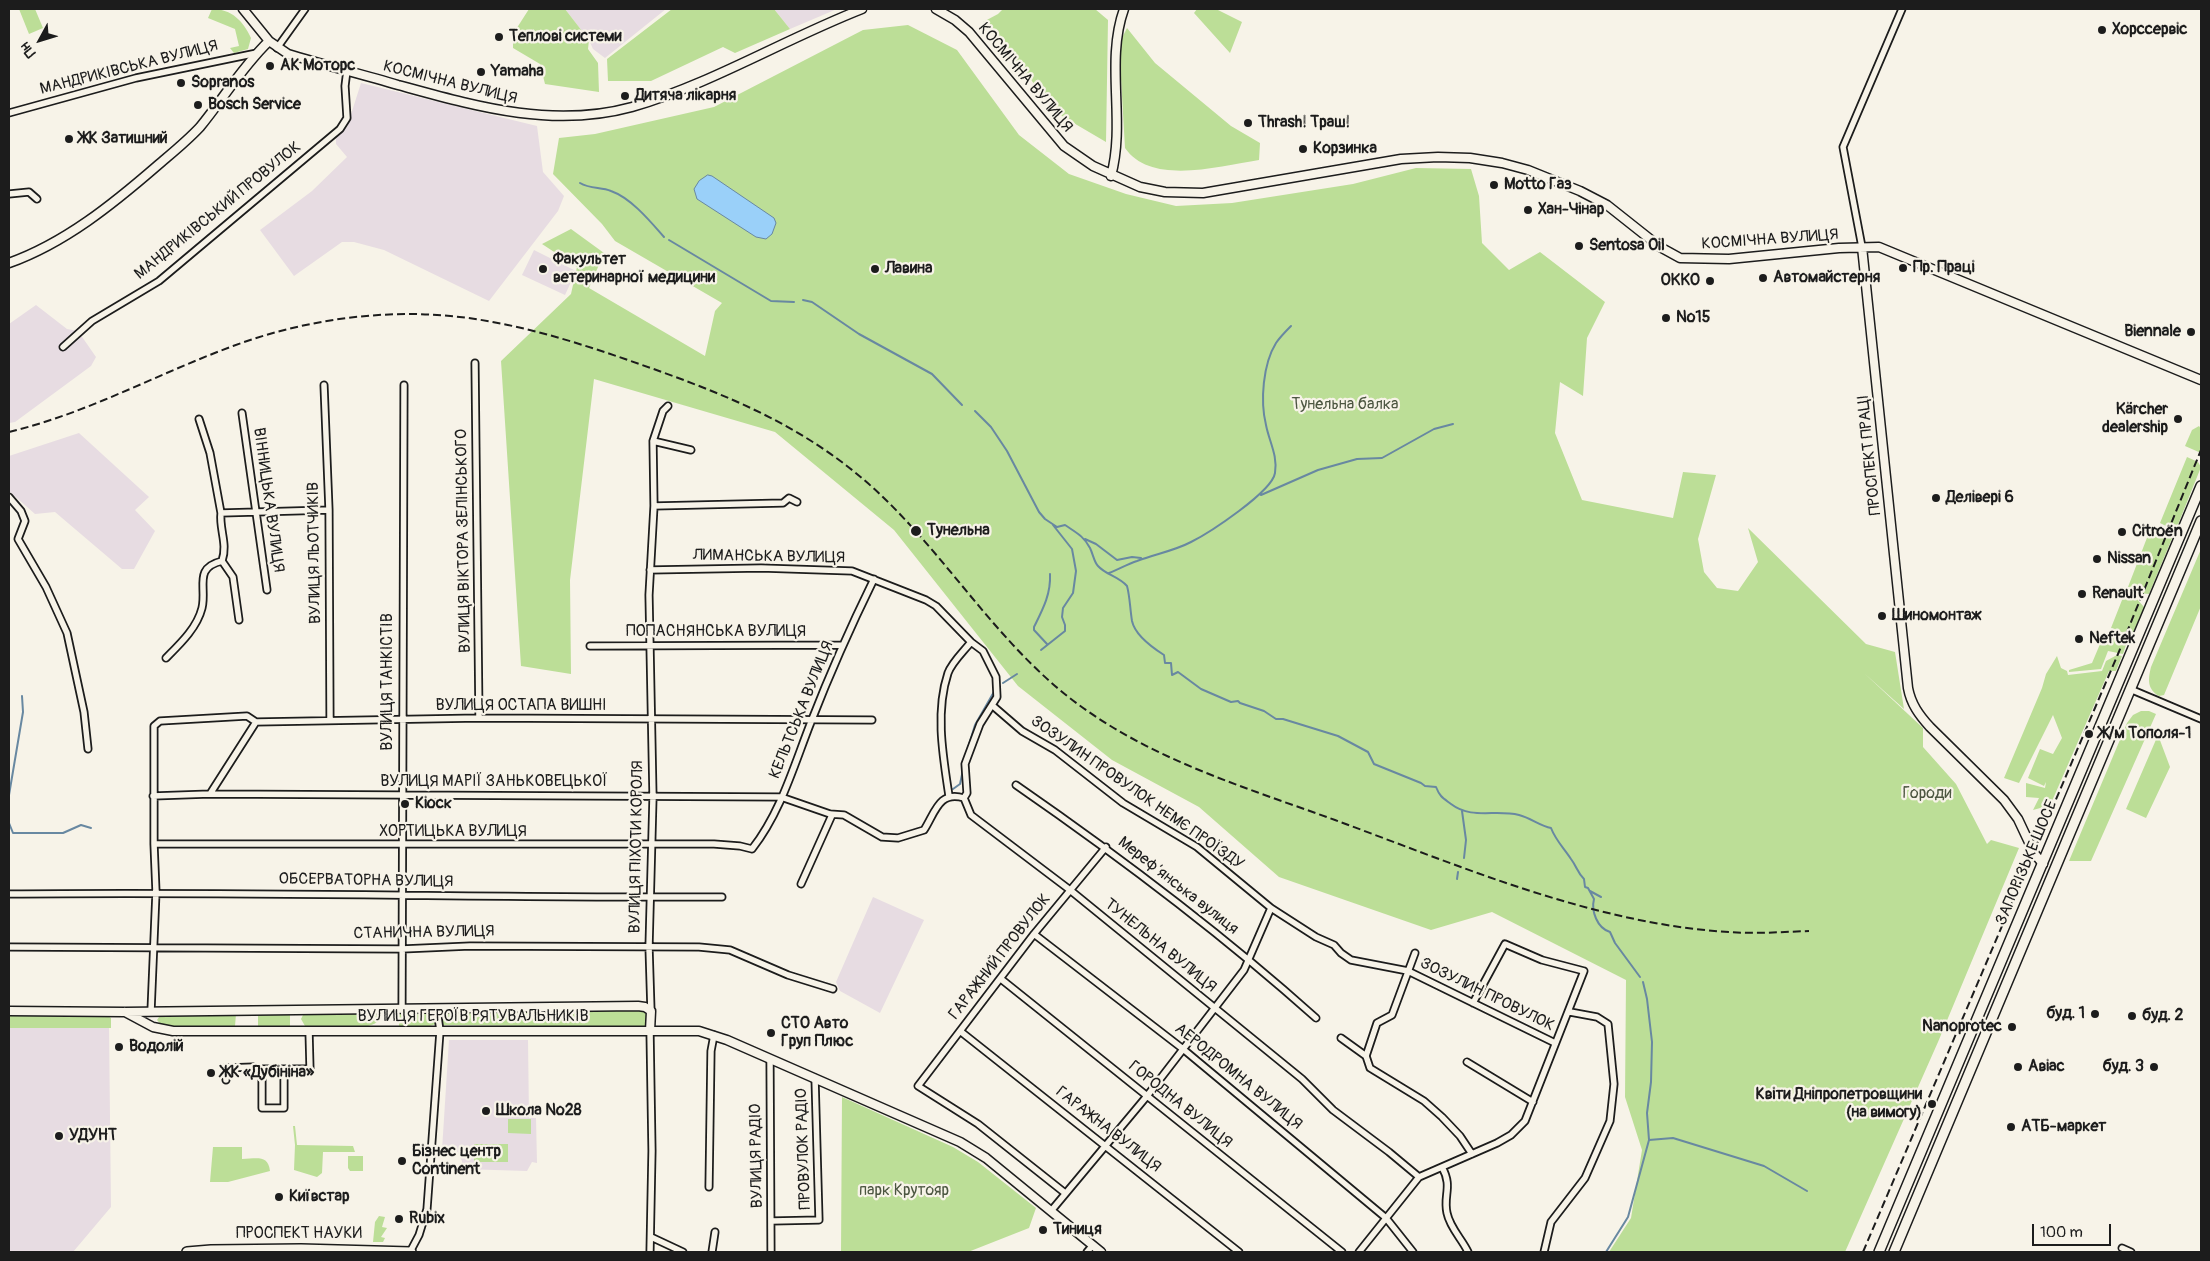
<!DOCTYPE html>
<html>
<head>
<meta charset="utf-8">
<style>
  body { margin:0 }
  #map { position:relative; width:2210px; height:1261px; overflow:hidden; background:#f7f3e8; font-family:Pangolin,sans-serif }
  canvas { display:block }
  .frame { position:absolute; inset:0; border:10px solid #1c1c1c; pointer-events:none }
  .north { position:absolute; left:15px; top:15px; width:50px; height:50px; -webkit-text-stroke:4px #f7f3e8; paint-order:stroke; rotate:231deg; font-size:14px; font-weight:700; line-height:20px; text-align:center; color:#1c1c1c }
  .north::after { content:''; display:block; margin:auto; width:18px; height:22px; background:#1c1c1c; clip-path:polygon(50% 0,100% 100%,50% 72%,0 100%) }
  .scale { position:absolute; left:2032px; top:1224px; width:79px; height:22px; box-sizing:border-box; border:2px solid #1c1c1c; border-top:0; padding-left:6px; font-size:15px; line-height:18px; white-space:nowrap; color:#1c1c1c; -webkit-text-stroke:4px #f7f3e8; paint-order:stroke }
</style>
</head>
<body>
<div id="map">
<canvas width="2210" height="1261"></canvas>
<div class="frame"></div>
<div class="north">Пн</div>
<div class="scale">100 m</div>
</div>
<script>
const ctx = document.querySelector('canvas').getContext('2d');
ctx.lineJoin = 'round';
function fillPath(path, color) { ctx.fillStyle = color; ctx.fill(path, 'evenodd'); }
function trace(path, color, width, dash) { ctx.strokeStyle = color; ctx.lineWidth = width; ctx.lineCap = dash ? 'butt' : 'round'; ctx.setLineDash(dash || []); ctx.stroke(path); }
function label(font, color, halo, rows, align = 'center') {
  ctx.font = font + ' Pangolin,sans-serif'; ctx.lineWidth = 4.5; ctx.setLineDash([]); ctx.textBaseline = 'middle'; ctx.strokeStyle = halo; ctx.fillStyle = color; for (const [text, x, y, turn = 0] of rows) {
    ctx.save(); ctx.translate(x, y); ctx.rotate((+turn || 0) * Math.PI / 180); ctx.textAlign = isNaN(turn) ? turn : align; if (halo) ctx.strokeText(text, 0, 0); ctx.fillText(text, 0, 0); ctx.restore();
  }
}
const built = new Path2D(`
  M 565,9 L 666,9 L 605,58 L 593,49 L 589,40 Z
  M 774,9 L 837,9 L 790,29 Z
  M 361,83 L 537,126 L 543,172 L 564,196 L 558,211 L 489,301 L 384,250 L 354,242 L 342,242 L 294,276 L 260,230 L 312,191 L 347,157 L 336,144 L 336,137 L 347,127 Z
  M 534,250 L 576,271 L 565,295 L 522,275 Z
  M 36,305 L 67,329 L 78,331 L 96,357 L 91,366 L 15,422 L 9,423 L 9,324 Z
  M 79,433 L 149,497 L 135,510 L 155,531 L 134,569 L 122,569 L 55,512 L 35,514 L 9,491 L 9,456 Z
  M 873,897 L 924,920 L 880,1013 L 840,991 L 836,982 Z
  M 9,1028 L 109,1028 L 111,1207 L 73,1252 L 9,1252 Z
  M 449,1040 L 528,1040 L 529,1118 L 536,1118 L 537,1163 L 532,1162 L 527,1171 L 462,1169 L 462,1161 L 457,1151 L 442,1150 Z`);
const green = new Path2D(`
  M 19,9 L 35,9 L 43,28 L 29,34 Z
  M 212,9 C 232,9 243,21 251,38 L 248,49 L 234,53 L 230,48 L 239,46 L 235,29 L 208,18 Z
  M 529,9 L 565,9 L 589,40 L 588,49 L 598,63 L 599,92 L 545,84 L 540,64 L 513,48 L 513,34 Z
  M 672,9 L 774,9 L 790,29 L 735,53 L 723,47 L 651,81 L 608,81 L 607,59 Z
  M 1003,9 L 1095,9 L 1108,20 L 1106,142 L 1060,115 L 983,22 L 998,14 Z
  M 1197,9 L 1216,9 L 1242,22 L 1230,53 L 1194,13 Z
  M 908,25 L 957,50 L 1019,135 L 1069,174 L 1126,194 L 1176,206 L 1232,203 L 1353,184 L 1416,168 L 1471,169 L 1479,196 L 1482,243 L 1509,270 L 1540,252 L 1605,302 L 1587,338 L 1583,396 L 1560,382 L 1555,433 L 1582,500 L 1673,518 L 1683,472 L 1716,475 L 1698,539 L 1704,572 L 1717,588 L 1738,591 L 1758,562 L 1748,528 L 1866,644 L 1895,652 L 1904,709 L 1864,673 L 1923,728 L 1923,747 L 1956,784 L 1987,844 L 1991,840 L 2019,848 L 1938,1042 L 1845,1252 L 1609,1252 L 1631,1218 L 1642,1150 L 1625,1097 L 1626,980 L 1492,912 L 1431,930 L 1279,877 L 1199,807 L 1112,760 L 1018,686 L 894,530 L 775,432 L 594,379 L 570,580 L 571,674 L 521,666 L 501,361 L 571,294 L 577,267 L 542,244 L 571,229 L 604,253 L 589,288 L 705,356 L 715,311 L 722,303 L 615,241 L 602,224 L 553,174 L 559,138 L 595,134 L 714,107 L 863,30 Z
  M 1127,28 L 1155,63 L 1231,126 L 1260,143 L 1259,160 C 1220,166 1151,186 1125,148 L 1119,44 Z
  M 2199,426 L 2201,429 L 2201,453 L 2185,446 L 2192,430 Z
  M 2187,457 L 2198,462 L 2201,467 L 2177,527 L 2172,529 L 2160,523 Z
  M 2150,530 L 2156,530 L 2173,536 L 2149,594 L 2139,593 L 2128,587 Z
  M 2201,549 L 2201,606 L 2164,695 L 2159,696 C 2147,689 2148,679 2151,667 Z
  M 2127,594 L 2136,598 L 2144,607 L 2134,632 L 2129,635 L 2111,628 L 2124,595 Z
  M 2109,633 L 2127,642 L 2123,654 L 2108,651 L 2101,669 L 2069,672 L 2069,670 L 2092,663 L 2103,637 Z
  M 2117,655 L 2122,656 L 2116,671 L 2109,671 L 2052,801 L 2044,807 L 2033,810 L 2039,798 L 2026,797 L 2026,783 L 2045,788 L 2046,782 L 2044,786 L 2028,778 L 2040,749 L 2053,754 L 2062,738 L 2053,715 L 2019,783 L 2004,778 L 2042,688 L 2046,674 L 2057,656 L 2061,668 L 2067,671 L 2068,675 L 2102,671 L 2106,661 Z
  M 2141,711 L 2149,711 L 2156,714 L 2091,861 L 2069,861 L 2127,723 L 2133,715 Z
  M 2158,735 L 2170,767 L 2146,818 L 2126,809 Z
  M 637,1009 L 644,1011 L 647,1015 L 647,1025 L 644,1027 L 443,1025 L 443,1015 L 448,1012 Z
  M 431,1011 L 436,1014 L 436,1024 L 427,1027 L 399,1027 L 399,1016 L 378,1016 L 377,1022 C 365,1032 325,1027 309,1027 L 305,1026 L 301,1019 L 304,1013 Z
  M 290,1013 L 290,1027 L 258,1026 L 258,1014 Z
  M 9,1014 L 105,1014 L 111,1018 L 111,1028 L 9,1028 Z
  M 161,1014 L 236,1014 L 235,1026 L 232,1027 L 163,1027 L 157,1020 Z
  M 842,1097 L 953,1147 L 978,1162 L 1036,1208 L 1029,1228 L 968,1252 L 841,1252 Z
  M 508,1119 L 531,1119 L 531,1134 L 508,1133 Z
  M 293,1126 L 295,1126 L 297,1145 L 353,1146 L 355,1152 L 323,1152 L 322,1173 L 317,1177 L 294,1170 L 295,1145 Z
  M 474,1144 L 508,1144 L 508,1162 L 474,1162 Z
  M 213,1147 L 242,1147 L 242,1159 C 256,1159 268,1154 270,1171 L 228,1182 L 210,1182 Z
  M 348,1156 L 363,1156 L 363,1171 L 350,1171 L 348,1168 Z
  M 379,1216 L 385,1217 L 382,1227 L 387,1228 L 381,1237 L 385,1238 L 383,1242 L 373,1242 L 375,1222 Z`);
const water = new Path2D(`
  M 708,175 L 712,176 L 774,218 L 776,223 L 772,234 L 766,239 L 756,237 L 697,199 L 694,189 L 699,181 Z`);
const stream = new Path2D(`
  M 580,183 C 590,189 601,187 611,191 C 631,198 650,221 664,237
  M 669,240 L 771,301 L 794,302
  M 803,300 L 812,302 L 859,334 L 932,374 L 962,405
  M 975,411 L 991,427 L 1007,451 L 1039,512 L 1045,519 L 1057,527 L 1065,525 C 1075,532 1084,536 1090,548 C 1093,554 1094,562 1098,566 C 1106,575 1118,576 1127,586 C 1130,597 1130,609 1132,621 C 1135,635 1153,648 1164,655 L 1165,663 L 1171,663 L 1172,675 L 1178,672 L 1201,689 L 1231,702 L 1238,701 L 1240,703 L 1264,711 L 1276,719 L 1283,719 L 1338,736 L 1368,752 L 1374,764 L 1421,783 L 1425,786 L 1436,787 C 1440,797 1443,798 1451,804 C 1472,820 1495,809 1519,815 C 1531,818 1540,826 1551,828 C 1556,841 1564,848 1571,859 C 1577,867 1577,872 1584,879 L 1585,887 L 1588,888 L 1594,899 C 1591,911 1597,928 1610,932 L 1615,943 L 1640,977
  M 1261,495 L 1318,470 L 1357,459 L 1382,458 L 1434,429 L 1453,424
  M 1085,539 L 1096,544 L 1117,560 L 1132,557 L 1141,558
  M 1109,573 C 1119,569 1128,564 1137,561 C 1155,554 1174,551 1191,542 C 1209,533 1272,492 1275,473 C 1278,456 1269,441 1266,425 C 1260,401 1263,364 1276,343 C 1280,337 1286,331 1291,326
  M 1047,644 L 1034,630 L 1034,627 C 1043,609 1051,594 1050,574
  M 1041,650 L 1065,631 L 1065,625 L 1062,617 L 1063,608 L 1073,593 L 1076,571 L 1072,549 L 1053,525
  M 1003,683 L 1017,674
  M 964,761 L 975,725 L 995,690
  M 953,789 L 960,784 L 963,770
  M 9,795 L 23,712 L 22,696
  M 1462,811 L 1466,840 L 1464,858
  M 9,823 L 13,833 L 63,833 L 81,825 L 91,828
  M 1457,879 L 1458,872
  M 1590,891 L 1601,897
  M 1649,1140 L 1673,1138 L 1764,1166 L 1807,1191
  M 1606,1252 L 1628,1217 L 1649,1140 L 1647,1113 L 1651,1082 L 1652,1042 L 1647,999 L 1643,982`);
const street = new Path2D(`
  M 277,48 L 305,9
  M 9,113 L 136,78 L 257,53
  M 9,194 L 29,192 L 37,199
  M 1862,247 L 1843,147 L 1902,9
  M 63,347 L 92,321 L 159,281 L 340,129 L 347,118 L 345,86 L 347,70
  M 475,363 L 479,718
  M 324,385 L 329,510 L 330,719
  M 242,413 L 267,590
  M 199,419 L 210,453 L 221,513 C 219,529 228,544 222,561 L 233,577 L 239,620
  M 653,441 L 691,450
  M 9,497 L 21,511 L 25,521 L 18,539 L 46,587 L 67,633 L 84,712 L 88,749
  M 654,506 L 783,503 L 789,498 L 797,502
  M 221,513 L 329,510
  M 650,570 L 761,568 L 852,571 L 926,600 L 936,606 L 971,642 L 983,651 L 996,677 L 997,697 L 980,724 L 965,764 L 967,793 L 964,798 L 971,815 L 1070,890 L 1302,1079 L 1333,1110 L 1389,1152 L 1419,1177
  M 590,646 L 842,645
  M 166,658 C 180,644 197,628 202,608 C 207,587 193,568 222,561
  M 2130,689 L 2201,719
  M 993,706 L 1022,731 L 1055,750 L 1123,803 L 1197,847 L 1271,908 L 1316,937 L 1334,945 L 1341,953 L 1351,960 L 1408,971 L 1555,1043
  M 1016,785 C 1120,857 1221,933 1316,1018
  M 210,794 L 256,722 L 479,718 L 872,720
  M 153,796 L 210,794 L 781,797 L 830,814 L 844,815 L 882,837 L 898,838 L 924,830 C 935,813 939,790 964,798
  M 949,796 C 943,756 935,712 948,673 C 952,662 964,651 971,642
  M 154,844 L 714,844 L 740,846 L 752,849 C 781,812 794,765 811,722 C 830,673 851,626 874,579
  M 801,884 L 832,815
  M 9,894 C 247,891 484,898 722,897
  M 1034,934 L 1183,1049 L 1386,1218 L 1413,1252
  M 9,947 L 402,949 L 470,946 L 699,947 L 730,950 L 788,975 L 833,989
  M 1001,979 L 1342,1252
  M 402,1009 L 404,385
  M 151,1011 L 156,892 L 154,844 L 154,726 L 160,721 L 247,716 L 256,722
  M 651,1011 L 649,947 L 653,797 L 649,595 L 654,506 L 653,441 L 663,411 L 668,406
  M 960,1031 L 1239,1252
  M 1341,1038 L 1366,1056 L 1370,1068 L 1424,1101 L 1442,1117 L 1460,1136 L 1472,1154
  M 1366,1056 L 1377,1023 L 1392,1015 L 1415,953
  M 770,1059 L 771,1252
  M 1467,1062 L 1533,1102
  M 284,1069 L 284,1108 L 262,1108 L 262,1069 L 310,1069 L 309,1031
  M 226,1080 L 226,1068 L 253,1067
  M 1442,1167 C 1453,1187 1443,1195 1447,1213 C 1450,1228 1462,1239 1468,1252
  M 709,1187 L 711,1051 L 714,1035
  M 1065,1193 L 978,1124 L 918,1086 L 1034,934 L 1106,847
  M 1051,1211 L 1147,1096 L 1244,970 L 1271,908
  M 772,1221 L 819,1220 L 815,1078
  M 651,1237 L 683,1252
  M 2122,1248 L 2131,1252
  M 410,1252 L 419,1235 L 427,1209 L 440,1031 L 437,1009
  M 650,1252 L 652,1151 L 650,1031
  M 712,1252 L 715,1232
  M 1087,1252 L 1093,1245
  M 1359,1252 L 1419,1177 L 1497,1143 L 1511,1135 L 1525,1121 L 1584,971 L 1542,960 L 1505,944 L 1473,1003
  M 1544,1252 L 1551,1222 L 1585,1178 L 1610,1121 L 1614,1084 L 1608,1024 L 1597,1017 L 1570,1012`);
const secondary = new Path2D(`
  M 243,9 L 269,41 L 288,54 C 324,65 361,74 398,85 C 475,106 552,129 632,107 C 711,84 785,39 862,9
  M 936,9 L 955,20 L 969,32 L 1064,146 L 1093,166 L 1140,187 L 1165,192 L 1203,193 L 1401,159 L 1438,157 L 1470,158 L 1502,163 L 1528,170 L 1580,191 L 1607,205 L 1660,247 L 1680,258 L 1729,259 L 1839,248 L 1879,247 L 2201,380
  M 1111,176 C 1126,121 1105,62 1124,9
  M 1862,247 L 1908,688 C 1911,704 1919,715 1930,727 L 2004,800 L 2018,819 L 2034,853 L 2043,864
  M 9,263 C 65,243 113,204 158,165 C 172,153 187,141 200,127 C 223,99 242,67 269,41
  M 9,1011 L 125,1012 L 638,1006 L 645,1007 L 651,1011 L 650,1031
  M 125,1012 L 153,1027 L 173,1031 L 699,1031 L 727,1040 L 960,1142 L 986,1158 L 1101,1252`);
const primary = new Path2D(`
  M 187,1252 L 211,1250 L 301,1249 L 411,1252
  M 1879,1252 L 2201,486
  M 1894,1252 L 2201,521`);
const rail = new Path2D(`
  M 9,432 C 88,413 157,374 233,346 C 290,325 350,314 410,314 C 485,314 555,335 625,359 C 723,393 811,426 887,501 C 952,565 999,643 1071,699 C 1149,759 1244,787 1335,820 C 1460,866 1594,924 1729,932 C 1756,934 1782,932 1809,931
  M 1863,1252 L 2118,654 L 2201,450`);
const markers = [
  [2102,30,5,"#1c1c1c"],
  [499,37,5,"#1c1c1c"],
  [270,66,5,"#1c1c1c"],
  [481,72,5,"#1c1c1c"],
  [181,83,5,"#1c1c1c"],
  [625,96,5,"#1c1c1c"],
  [198,105,5,"#1c1c1c"],
  [1248,123,5,"#1c1c1c"],
  [69,139,5,"#1c1c1c"],
  [1303,149,5,"#1c1c1c"],
  [1494,185,5,"#1c1c1c"],
  [1528,210,5,"#1c1c1c"],
  [1579,246,5,"#1c1c1c"],
  [1903,268,5,"#1c1c1c"],
  [543,269,5,"#1c1c1c"],
  [875,269,5,"#1c1c1c"],
  [1763,278,5,"#1c1c1c"],
  [1710,281,5,"#1c1c1c"],
  [1666,318,5,"#1c1c1c"],
  [2191,332,5,"#1c1c1c"],
  [2178,419,5,"#1c1c1c"],
  [1936,498,5,"#1c1c1c"],
  [916,531,6,"#1c1c1c"],
  [2122,532,5,"#1c1c1c"],
  [2097,559,5,"#1c1c1c"],
  [2082,594,5,"#1c1c1c"],
  [1882,616,5,"#1c1c1c"],
  [2079,639,5,"#1c1c1c"],
  [2089,734,5,"#1c1c1c"],
  [405,804,5,"#1c1c1c"],
  [2095,1014,5,"#1c1c1c"],
  [2132,1016,5,"#1c1c1c"],
  [2012,1027,5,"#1c1c1c"],
  [771,1033,5,"#1c1c1c"],
  [119,1047,5,"#1c1c1c"],
  [2018,1067,5,"#1c1c1c"],
  [2154,1067,5,"#1c1c1c"],
  [211,1073,5,"#1c1c1c"],
  [1932,1104,5,"#1c1c1c"],
  [486,1111,5,"#1c1c1c"],
  [2011,1127,5,"#1c1c1c"],
  [59,1136,5,"#1c1c1c"],
  [402,1161,5,"#1c1c1c"],
  [279,1197,5,"#1c1c1c"],
  [399,1219,5,"#1c1c1c"],
  [1043,1230,5,"#1c1c1c"]
];
const poiNames = [
  ["Хорссервіс",2112,30],
  ["Теплові системи",509,37],
  ["АК Моторс",280,66],
  ["Yamaha",491,72],
  ["Sopranos",191,83],
  ["Дитяча лікарня",635,96],
  ["Bosch Service",208,105],
  ["Thrash! Траш!",1258,123],
  ["ЖК Затишний",79,139],
  ["Корзинка",1313,149],
  ["Motto Газ",1504,185],
  ["Хан-Чінар",1538,210],
  ["Sentosa Oil",1589,246],
  ["Факультет",553,260],
  ["ветеринарної медицини",553,278],
  ["Пр. Праці",1913,268],
  ["Лавина",885,269],
  ["Автомайстерня",1773,278],
  ["OKKO",1700,281,"right"],
  ["№15",1676,318],
  ["Biennale",2181,332,"right"],
  ["Kärcher",2168,410,"right"],
  ["dealership",2168,428,"right"],
  ["Делівері 6",1946,498],
  ["Тунельна",927,531],
  ["Citroën",2132,532],
  ["Nissan",2107,559],
  ["Renault",2092,594],
  ["Шиномонтаж",1892,616],
  ["Neftek",2089,639],
  ["Ж/м Тополя-1",2099,734],
  ["Кіоск",415,804],
  ["буд. 1",2085,1014,"right"],
  ["буд. 2",2142,1016],
  ["СТО Авто",781,1024],
  ["Груп Плюс",781,1042],
  ["Nanoprotec",2002,1027,"right"],
  ["Водолій",129,1047],
  ["Авіас",2028,1067],
  ["буд. 3",2144,1067,"right"],
  ["ЖК «Дубініна»",221,1073],
  ["Квіти Дніпропетровщини",1922,1095,"right"],
  ["(на вимогу)",1922,1113,"right"],
  ["Школа №28",496,1111],
  ["АТБ-маркет",2021,1127],
  ["УДУНТ",69,1136],
  ["Бізнес центр",412,1152],
  ["Continent",412,1170],
  ["Київстар",289,1197],
  ["Rubix",409,1219],
  ["Тиниця",1053,1230]
];
const streetNames = [
  ["МАНДРИКІВСЬКА ВУЛИЦЯ",129,68,-14],
  ["КОСМІЧНА ВУЛИЦЯ",1025,78,50],
  ["КОСМІЧНА ВУЛИЦЯ",450,83,14],
  ["МАНДРИКІВСЬКИЙ ПРОВУЛОК",218,211,-39],
  ["КОСМІЧНА ВУЛИЦЯ",1770,240,-4],
  ["ПРОСПЕКТ ПРАЦІ",1870,455,-96],
  ["ВІННИЦЬКА ВУЛИЦЯ",268,500,82],
  ["ВУЛИЦЯ ВІКТОРА ЗЕЛІНСЬКОГО",464,541,-91],
  ["ВУЛИЦЯ ЛЬОТЧИКІВ",315,553,-91],
  ["ЛИМАНСЬКА ВУЛИЦЯ",769,557,1],
  ["ПОПАСНЯНСЬКА ВУЛИЦЯ",716,632],
  ["ВУЛИЦЯ ТАНКІСТІВ",388,682,-90],
  ["ВУЛИЦЯ ОСТАПА ВИШНІ",521,706],
  ["КЕЛЬТСЬКА ВУЛИЦЯ",802,710,-68],
  ["ВУЛИЦЯ МАРІЇ ЗАНЬКОВЕЦЬКОЇ",494,782],
  ["ЗОЗУЛИН ПРОВУЛОК НЕМЄ ПРОЇЗДУ",1137,793,35],
  ["ХОРТИЦЬКА ВУЛИЦЯ",453,832],
  ["ВУЛИЦЯ ПІХОТИ КОРОЛЯ",637,847,-89],
  ["ЗАПОРІЗЬКЕ ШОСЕ",2027,863,-67],
  ["ОБСЕРВАТОРНА ВУЛИЦЯ",366,881,1],
  ["Мерефʼянська вулиця",1178,886,38],
  ["СТАНИЧНА ВУЛИЦЯ",424,933,-1],
  ["ТУНЕЛЬНА ВУЛИЦЯ",1160,946,39],
  ["ГАРАЖНИЙ ПРОВУЛОК",1000,957,-52],
  ["ЗОЗУЛИН ПРОВУЛОК",1487,995,26],
  ["ВУЛИЦЯ ГЕРОЇВ РЯТУВАЛЬНИКІВ",473,1017],
  ["АЕРОДРОМНА ВУЛИЦЯ",1238,1077,39],
  ["ГОРОДНА ВУЛИЦЯ",1180,1105,39],
  ["ГАРАЖНА ВУЛИЦЯ",1108,1130,38],
  ["ПРОВУЛОК РАДІО",804,1149,-92],
  ["ВУЛИЦЯ РАДІО",757,1156,-91],
  ["ПРОСПЕКТ НАУКИ",299,1234]
];
const parkNames = [
  ["Тунельна балка",1345,405],
  ["Городи",1927,794],
  ["парк Крутояр",904,1191]
];
fillPath(built, '#e7dce2');
fillPath(green, '#bcde97');
fillPath(water, '#9ad0f9');
trace(water, '#6888a1', 1);
trace(stream, '#6888a1', 2);
trace(street, '#1c1c1c', 9);
trace(secondary, '#1c1c1c', 11);
trace(primary, '#1c1c1c', 12);
trace(street, '#f7f3e8', 5.5);
trace(secondary, '#f7f3e8', 8);
trace(primary, '#f7f3e8', 9);
trace(rail, '#1c1c1c', 2, [8, 4]);
for (const [x, y, r, color] of markers) { const dot = new Path2D(); dot.arc(x, y, r, 0, 2 * Math.PI); ctx.fillStyle = color; ctx.fill(dot); trace(dot, '#f7f3e8', 2); }
label('bold 16px', '#1c1c1c', '#f7f3e8', poiNames, 'left');
label('16px', '#1c1c1c', '#f7f3e8', streetNames);
label('16px', '#4c5641', '#f7f3e8', parkNames);
</script>
</body>
</html>
